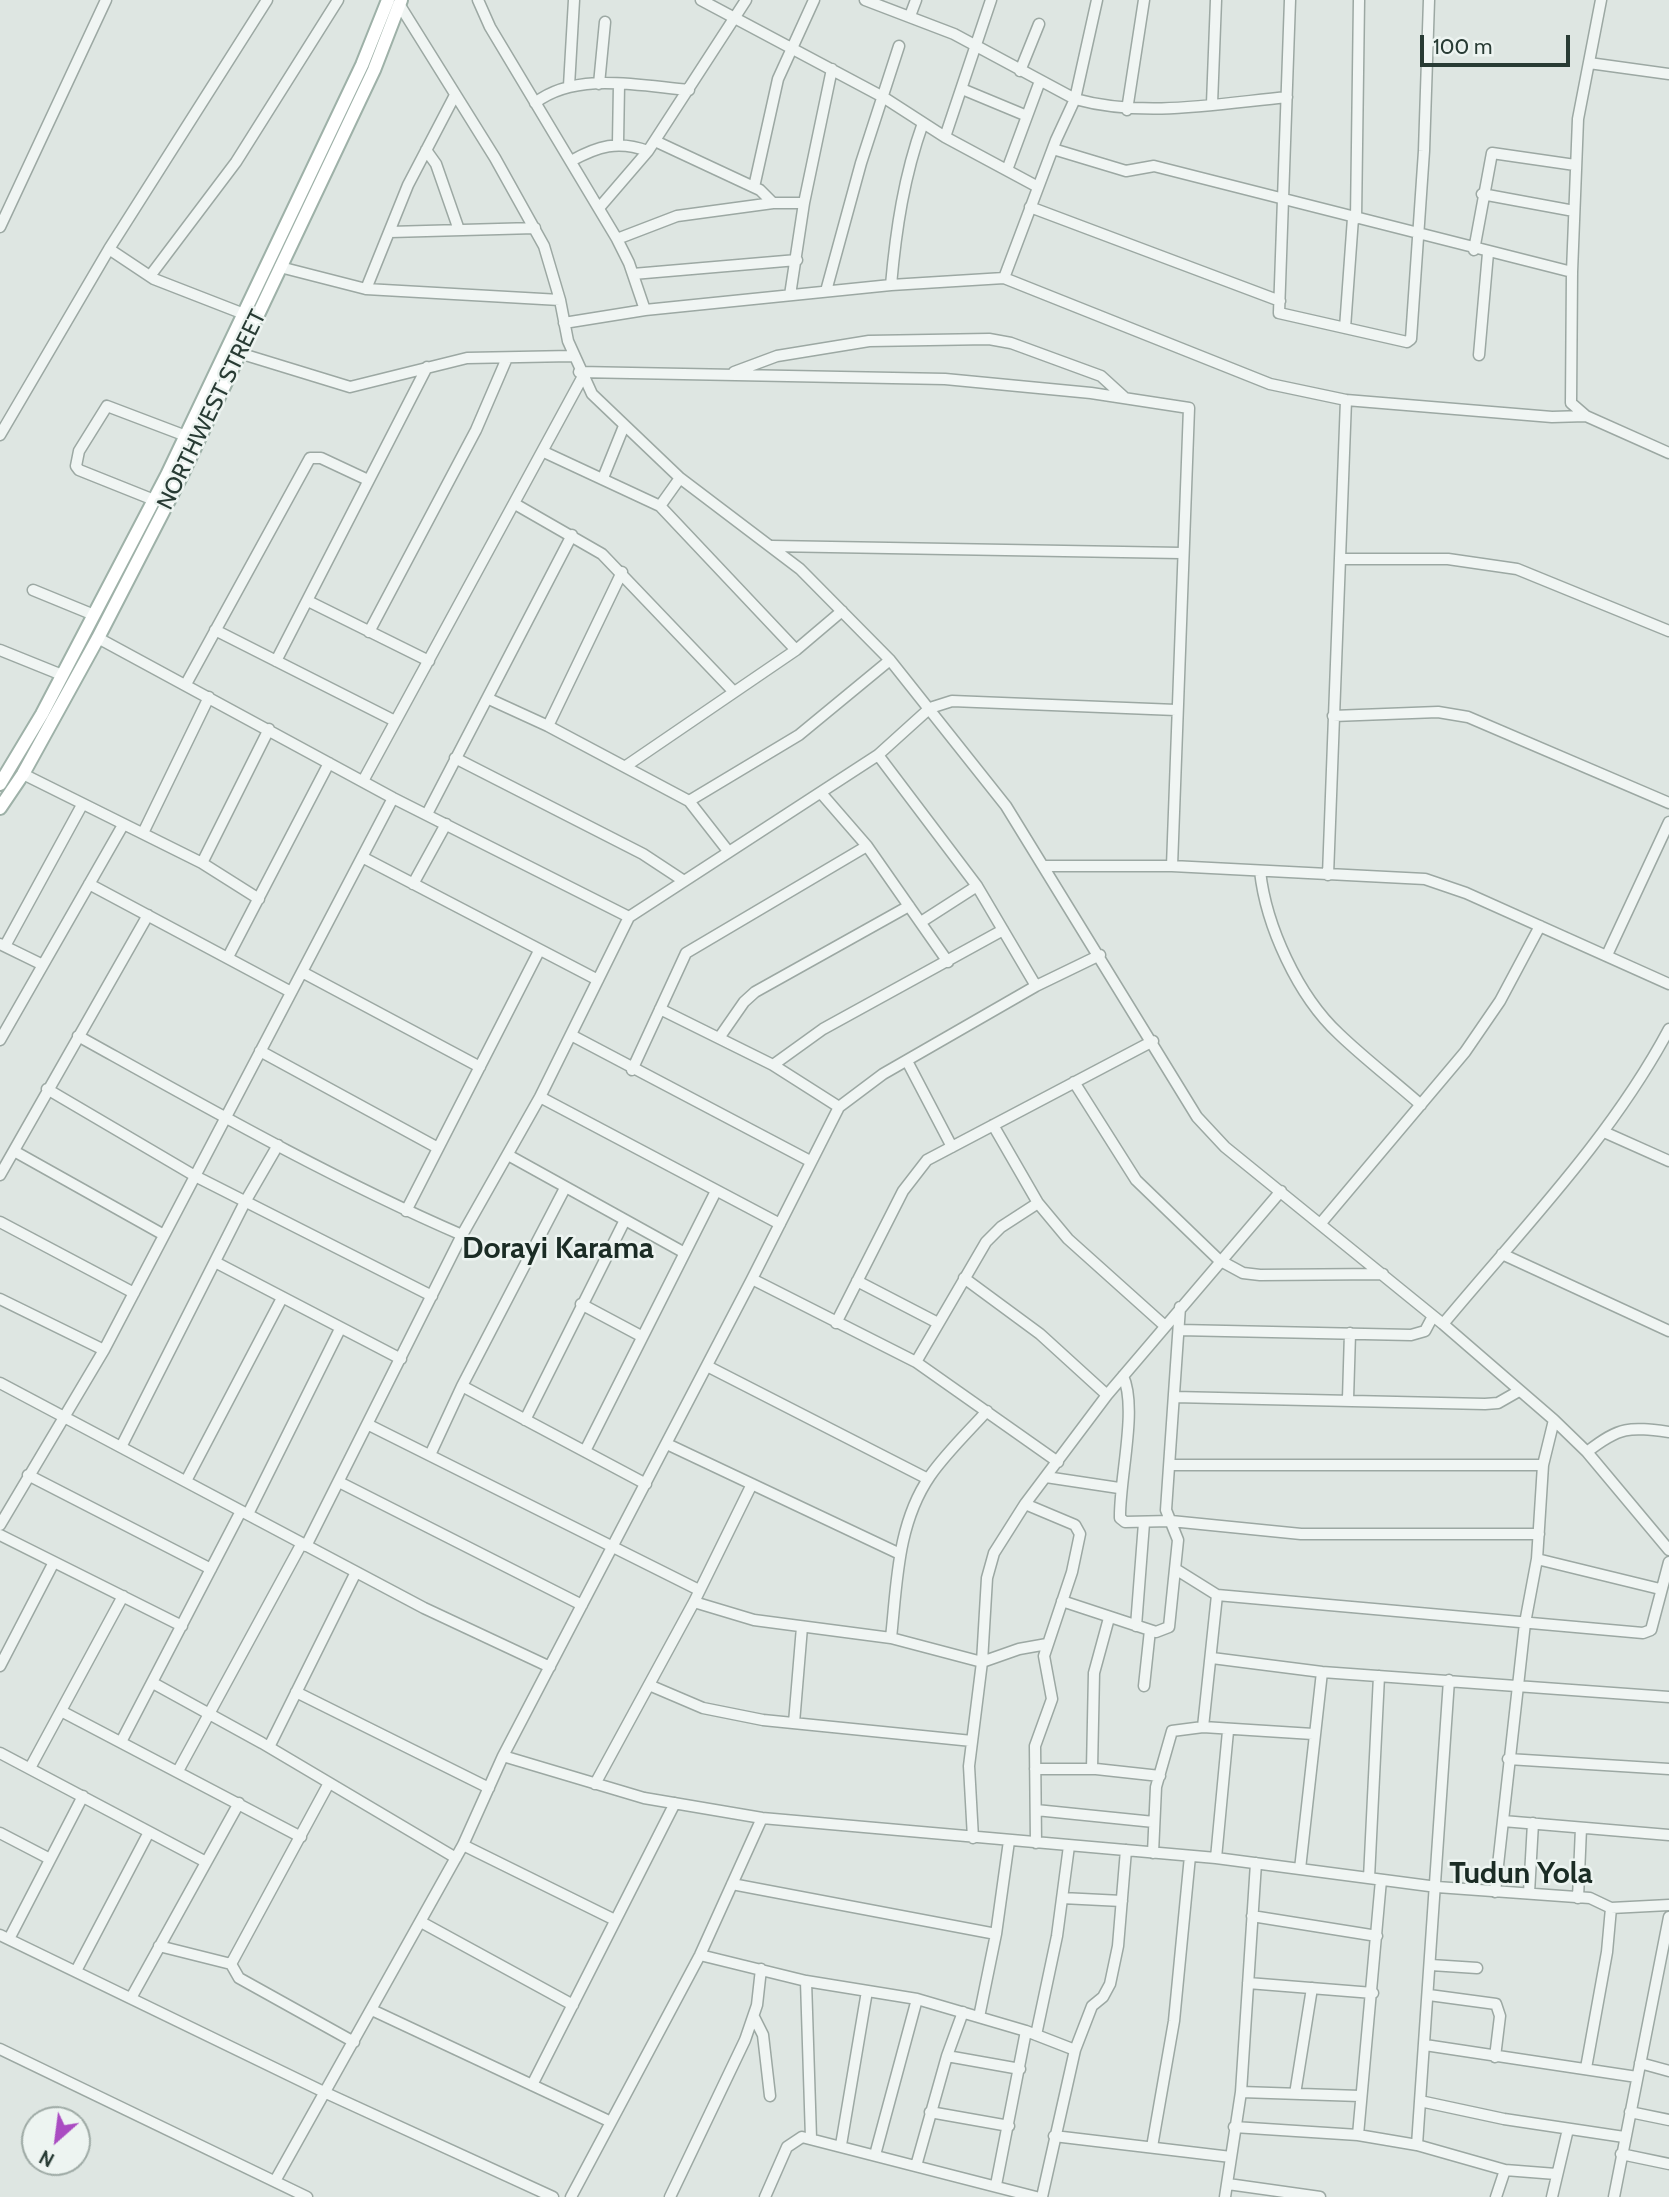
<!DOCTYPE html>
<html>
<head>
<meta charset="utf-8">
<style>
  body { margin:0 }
  #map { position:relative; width:1669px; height:2197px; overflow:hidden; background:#dee6e2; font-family:Cabin,sans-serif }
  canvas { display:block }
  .north { position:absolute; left:21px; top:2106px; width:70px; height:70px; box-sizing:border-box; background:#edf4f1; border:2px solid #9eaaa5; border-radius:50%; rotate:208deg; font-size:19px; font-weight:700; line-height:28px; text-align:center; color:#283b34 }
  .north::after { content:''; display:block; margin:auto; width:24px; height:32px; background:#aa4cc2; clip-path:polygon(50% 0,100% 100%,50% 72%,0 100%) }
  .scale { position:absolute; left:1420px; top:35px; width:150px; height:32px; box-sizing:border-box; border:4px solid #283b34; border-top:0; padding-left:9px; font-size:21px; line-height:24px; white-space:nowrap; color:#283b34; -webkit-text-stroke:5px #edf4f1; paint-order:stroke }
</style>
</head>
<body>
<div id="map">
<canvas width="1669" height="2197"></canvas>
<div class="north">N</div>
<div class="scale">100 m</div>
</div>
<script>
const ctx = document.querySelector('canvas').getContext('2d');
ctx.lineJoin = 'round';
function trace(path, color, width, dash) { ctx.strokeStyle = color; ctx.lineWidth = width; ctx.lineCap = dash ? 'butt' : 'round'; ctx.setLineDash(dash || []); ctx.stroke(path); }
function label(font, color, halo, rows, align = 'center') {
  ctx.font = font + ' Cabin,sans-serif'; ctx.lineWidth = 5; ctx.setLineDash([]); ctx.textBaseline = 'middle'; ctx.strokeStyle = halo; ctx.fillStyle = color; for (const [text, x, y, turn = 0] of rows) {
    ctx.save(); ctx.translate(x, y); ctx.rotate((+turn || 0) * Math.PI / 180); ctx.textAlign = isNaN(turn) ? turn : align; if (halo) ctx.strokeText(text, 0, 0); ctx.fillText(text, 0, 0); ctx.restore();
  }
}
const minor = new Path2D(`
  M 478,0 L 490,27 L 617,239 L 629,263 L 645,310
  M 701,0 L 883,97 L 945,137 L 1038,187
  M 865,0 L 954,34 L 1075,99 C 1144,118 1216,104 1287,97
  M 1290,0 L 1279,313 L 1407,342 L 1411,339 L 1424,151 L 1429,0
  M 1601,0 L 1578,119 L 1572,272 L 1571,403 L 1586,416 L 1669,453
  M 399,4 L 495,158 L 544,246 L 560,300 L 568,341 L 592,394 L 680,478 L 800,569 L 890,660 L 1006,806 L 1197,1117 L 1225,1147 L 1443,1324 L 1554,1420 L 1587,1452 L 1669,1550
  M 910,16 L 916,0
  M 1589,63 L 1669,74
  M 1020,71 L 1039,24
  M 599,84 L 605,22
  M 569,86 L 574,0
  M 962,89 L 1027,116
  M 535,103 C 576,71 641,86 689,90
  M 1212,104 L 1216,0
  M 1127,110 L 1144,0
  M 945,137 L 991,0
  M 655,141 L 760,190 L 773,203
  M 618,143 L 619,85
  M 1053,149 L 1126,171 L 1154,166 L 1572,272
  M 426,150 L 436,164 L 459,230
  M 571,161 C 598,146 618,140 648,151
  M 1007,170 L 1040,81
  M 754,187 L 778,79 L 814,0
  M 1482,194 L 1574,211
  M 1030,207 L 1280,301
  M 599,208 L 648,151 L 746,0
  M 1356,219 L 1359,0
  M 0,227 L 106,0
  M 390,232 L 535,228
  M 617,239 L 677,216 L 773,203 L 804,203
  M 109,249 L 154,279 L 244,314
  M 1474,250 L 1492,153 L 1575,165
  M 280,267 L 366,289 L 560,300
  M 633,274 L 797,260
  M 150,276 L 236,162 L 338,0
  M 1004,278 L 1056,140 L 1075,99 L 1097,0
  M 891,285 C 896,229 904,176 923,123
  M 366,289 L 408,185 L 455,95
  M 826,291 L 861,163 L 899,46
  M 790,295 L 804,203 L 832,69
  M 564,323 L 645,310 L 891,285 L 1004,278 L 1270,384 L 1346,400 L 1552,417 L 1586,416
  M 1345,328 L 1353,218
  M 239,353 L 350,387 L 467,358 L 572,356
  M 1479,355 L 1488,253
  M 579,372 L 945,379 L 1091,393 L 1189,408 L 1172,866
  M 734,372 L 777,356 L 869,341 L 989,339 L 1011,343 L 1101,376 L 1124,397
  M 0,435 L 109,249 L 267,0
  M 544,452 L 660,506 L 796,650
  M 603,478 L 624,426
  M 154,500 L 79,470 L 76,466 L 79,451 L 107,406 L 186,436
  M 515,504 L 602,554 L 734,692
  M 660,506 L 680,478
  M 772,546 L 1181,553
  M 1341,559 L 1448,559 L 1517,569 L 1669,631
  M 33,590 L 94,615
  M 308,601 L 429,661
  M 215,630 L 395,721
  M 369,632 L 476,430 L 507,358
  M 98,638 L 393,798 L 629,917
  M 0,650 L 62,675
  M 276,661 L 427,367
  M 186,684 L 310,458 L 321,458 L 368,480
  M 489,699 L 548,726 L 689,801 L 728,851
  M 1333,716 L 1438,712 L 1468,717 L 1669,803
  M 548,726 L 622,572
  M 878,755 L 977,886 L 1036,986
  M 455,758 L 643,854 L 684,881
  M 626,766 L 796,650 L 842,611
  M 23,774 L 202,863 L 259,899
  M 363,781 L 582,378
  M 821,793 L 867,846 L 948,962
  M 689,801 L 799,735 L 890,660
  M 427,814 L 572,535
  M 143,833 L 209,697
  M 362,857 L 598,980
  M 202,863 L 269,729
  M 1044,866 L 1172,866 L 1425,879 L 1466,893 L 1669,984
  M 1260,871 C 1266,926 1298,996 1339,1034 C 1365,1059 1394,1081 1421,1105
  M 1328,875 L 1346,400
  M 89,884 L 291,992
  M 413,884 L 446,824
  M 921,922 L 977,886
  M 0,944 L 43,965
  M 5,946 L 82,805
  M 1607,955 L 1669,822
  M 228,957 L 329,763
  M 302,972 L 480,1067
  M 660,1009 L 773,1065 L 839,1107
  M 571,1035 L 810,1161
  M 78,1036 C 204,1106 330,1178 462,1235
  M 719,1038 L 744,1002 L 755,992 L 909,906
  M 0,1040 L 123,825
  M 260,1051 L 438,1148
  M 907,1061 L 952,1147
  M 773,1065 L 823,1029 L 1003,930
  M 632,1070 L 686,953 L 867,846
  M 1074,1082 L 1136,1180 L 1219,1260 L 1243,1273 L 1260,1275 L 1383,1274
  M 47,1089 L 195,1176 L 432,1296
  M 540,1097 L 780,1224
  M 993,1125 L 1038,1203 L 1068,1239 L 1165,1326
  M 1604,1132 L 1669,1161
  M 14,1151 L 164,1235
  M 508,1155 L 683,1252
  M 0,1175 L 148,915
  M 406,1211 L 539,951
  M 0,1222 L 134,1293
  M 1321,1223 L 1465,1052 L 1500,1001 L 1540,926
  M 1502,1254 L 1669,1331
  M 215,1262 L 401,1359
  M 964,1278 L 1040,1334 L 1107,1395
  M 752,1279 L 916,1362 L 1058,1462
  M 857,1281 L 938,1323
  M 0,1299 L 104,1350
  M 581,1304 L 641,1336
  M 836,1323 L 903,1191 L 927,1160 L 1153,1041
  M 1443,1324 C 1522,1229 1611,1138 1669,1029
  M 1179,1330 L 1411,1335 L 1425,1331 L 1433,1316
  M 916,1362 L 986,1242 L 1001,1227 L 1038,1203
  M 707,1366 L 928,1479
  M 1123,1376 C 1138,1408 1119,1480 1120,1518 L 1125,1522 L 1171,1521 L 1301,1534 L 1539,1534
  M 0,1383 L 424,1608 L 550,1667
  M 462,1386 L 646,1484
  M 1174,1397 L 1485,1404 L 1498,1403 L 1519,1391
  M 1348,1399 L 1350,1333
  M 525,1420 L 625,1220
  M 369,1425 L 699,1590
  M 667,1444 L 900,1554
  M 121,1447 L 245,1202 L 278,1145
  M 585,1451 L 716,1191
  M 1587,1452 C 1620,1426 1629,1427 1669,1432
  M 430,1455 L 462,1386 L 565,1188
  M 1170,1465 L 1543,1465
  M 28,1475 L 211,1569
  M 1046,1477 L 1119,1488
  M 186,1481 L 282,1298
  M 339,1482 L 582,1605
  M 1025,1504 L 1075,1525 L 1080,1534 L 1072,1572 L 1044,1656 L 1052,1699 L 1035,1746 L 1036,1843
  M 248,1514 L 340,1329
  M 0,1525 L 104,1350 L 393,798
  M 0,1535 L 182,1626
  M 306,1546 L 462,1235 L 540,1097 L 629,917 L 878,755 L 930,708 L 952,701 L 1176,710
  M 1537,1559 L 1660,1589
  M 1177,1570 L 1217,1595 L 1643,1633 L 1651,1630 L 1669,1562
  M 1062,1601 L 1156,1632 L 1169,1627 L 1178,1540 L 1166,1510 L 1180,1307
  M 694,1602 L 754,1620 L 891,1638 L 982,1662 L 1019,1649 L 1047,1644
  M 1136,1626 L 1144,1523
  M 891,1638 C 897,1583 897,1524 930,1476 C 946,1453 968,1432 987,1411
  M 1212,1658 L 1322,1672 L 1669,1697
  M 0,1666 L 54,1562
  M 153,1683 L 262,1743 L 456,1858
  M 649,1685 L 703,1708 L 763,1720 L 972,1741
  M 1144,1686 L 1150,1630
  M 296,1692 L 489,1788
  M 61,1711 L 301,1837
  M 794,1723 L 802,1627
  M 1203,1727 L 1217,1595
  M 122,1740 L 241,1511
  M 269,1747 L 356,1572
  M 0,1753 L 206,1862
  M 503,1756 L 644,1798 L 762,1818 L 1216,1858 L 1437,1887 L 1590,1898 L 1611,1908 L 1669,1905
  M 1508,1759 L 1669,1769
  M 30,1768 L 123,1596
  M 1035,1769 L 1096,1769 L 1160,1776
  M 1092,1769 L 1094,1673 L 1109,1618
  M 178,1771 L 302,1543
  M 595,1784 L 694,1602 L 752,1484
  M 1036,1810 L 1154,1822
  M 1503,1821 L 1669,1835
  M 0,1833 L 50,1859
  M 973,1838 L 969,1766 L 982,1662 L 987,1578 L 994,1553 L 1025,1504 L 1107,1395 L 1281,1191
  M 463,1845 L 615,1920
  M 1153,1853 L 1156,1787 L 1172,1731 L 1203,1727 L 1313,1734
  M 1216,1858 L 1228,1731
  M 1300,1869 L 1322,1672
  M 1369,1878 L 1379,1676
  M 732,1884 L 996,1934
  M 1495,1892 L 1525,1623 L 1537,1559 L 1543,1465 L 1554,1420
  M 1529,1893 L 1533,1823
  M 1062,1898 L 1122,1901
  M 1578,1898 L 1581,1828
  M 1252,1916 L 1377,1936
  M 421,1922 L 573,2005
  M 0,1935 L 326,2093 L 553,2197
  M 9,1939 L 83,1796
  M 159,1946 L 231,1964
  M 700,1955 L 806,1981 L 917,1999 L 1026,2031 L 1075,2050
  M 231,1964 L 329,1783
  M 231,1964 L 239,1978 L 354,2042
  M 1431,1965 L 1477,1968
  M 76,1971 L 149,1832
  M 806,1981 L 811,2138
  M 1248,1983 L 1373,1993
  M 1429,1995 L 1496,2004 L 1500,2016 L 1495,2057
  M 131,1998 L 239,1803
  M 372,2010 L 611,2122
  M 754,2017 L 763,2035 L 770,2096
  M 979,2017 L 996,1934 L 1009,1841
  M 1036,2035 L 1057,1936 L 1069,1846
  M 1425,2045 L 1637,2077
  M 0,2049 L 307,2197
  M 947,2056 L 1020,2069
  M 1640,2063 L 1669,2071
  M 1586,2068 L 1607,1952 L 1611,1908
  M 532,2085 L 675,1803
  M 1241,2092 L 1360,2096
  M 1295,2094 L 1312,1988
  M 1420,2101 L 1504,2119 L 1624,2137
  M 930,2112 L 1009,2126
  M 1630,2112 L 1669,2120
  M 1234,2127 L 1358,2135 L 1417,2145 L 1505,2170 L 1556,2174
  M 1358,2135 L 1381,1880
  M 1054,2136 L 1231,2157
  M 841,2145 L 867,1991
  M 1417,2145 L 1449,1680
  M 1152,2147 L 1174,2021 L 1190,1856
  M 1621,2154 L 1669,2164
  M 875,2155 L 917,1999
  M 916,2166 L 947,2056 L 963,2012
  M 275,2181 L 463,1845 L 503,1756 L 752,1279 L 839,1107 L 883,1074 L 1036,986 L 1100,955
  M 1228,2184 L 1320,2197
  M 996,2185 L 1026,2031
  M 571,2197 L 700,1955 L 762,1818
  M 670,2197 L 745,2040 L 757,2005 L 761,1969
  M 765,2197 L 787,2147 L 802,2137 L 1036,2197
  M 1042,2197 L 1075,2050 L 1092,2006 L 1103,1997 L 1110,1984 L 1118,1946 L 1126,1850
  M 1225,2197 L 1241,2092 L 1256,1863
  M 1496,2197 L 1505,2170
  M 1552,2197 L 1568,2129
  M 1614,2197 L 1669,1917`);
const major = new Path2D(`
  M 0,784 L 42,714 L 167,475 L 362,65 L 388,0
  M 0,808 L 23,774 L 98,638 L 182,475 L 374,70 L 401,0`);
const streetNames = [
  ["NORTHWEST STREET",212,410,-64]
];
const districtNames = [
  ["Dorayi Karama",558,1249],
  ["Tudun Yola",1521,1874]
];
trace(minor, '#9ca8a3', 13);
trace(major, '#9eb1a8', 16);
trace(minor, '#f0f5f3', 10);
trace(major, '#fff', 12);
label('23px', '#283b34', '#edf4f1', streetNames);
label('bold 30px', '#1b2c25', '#edf4f1', districtNames);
</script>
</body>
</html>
